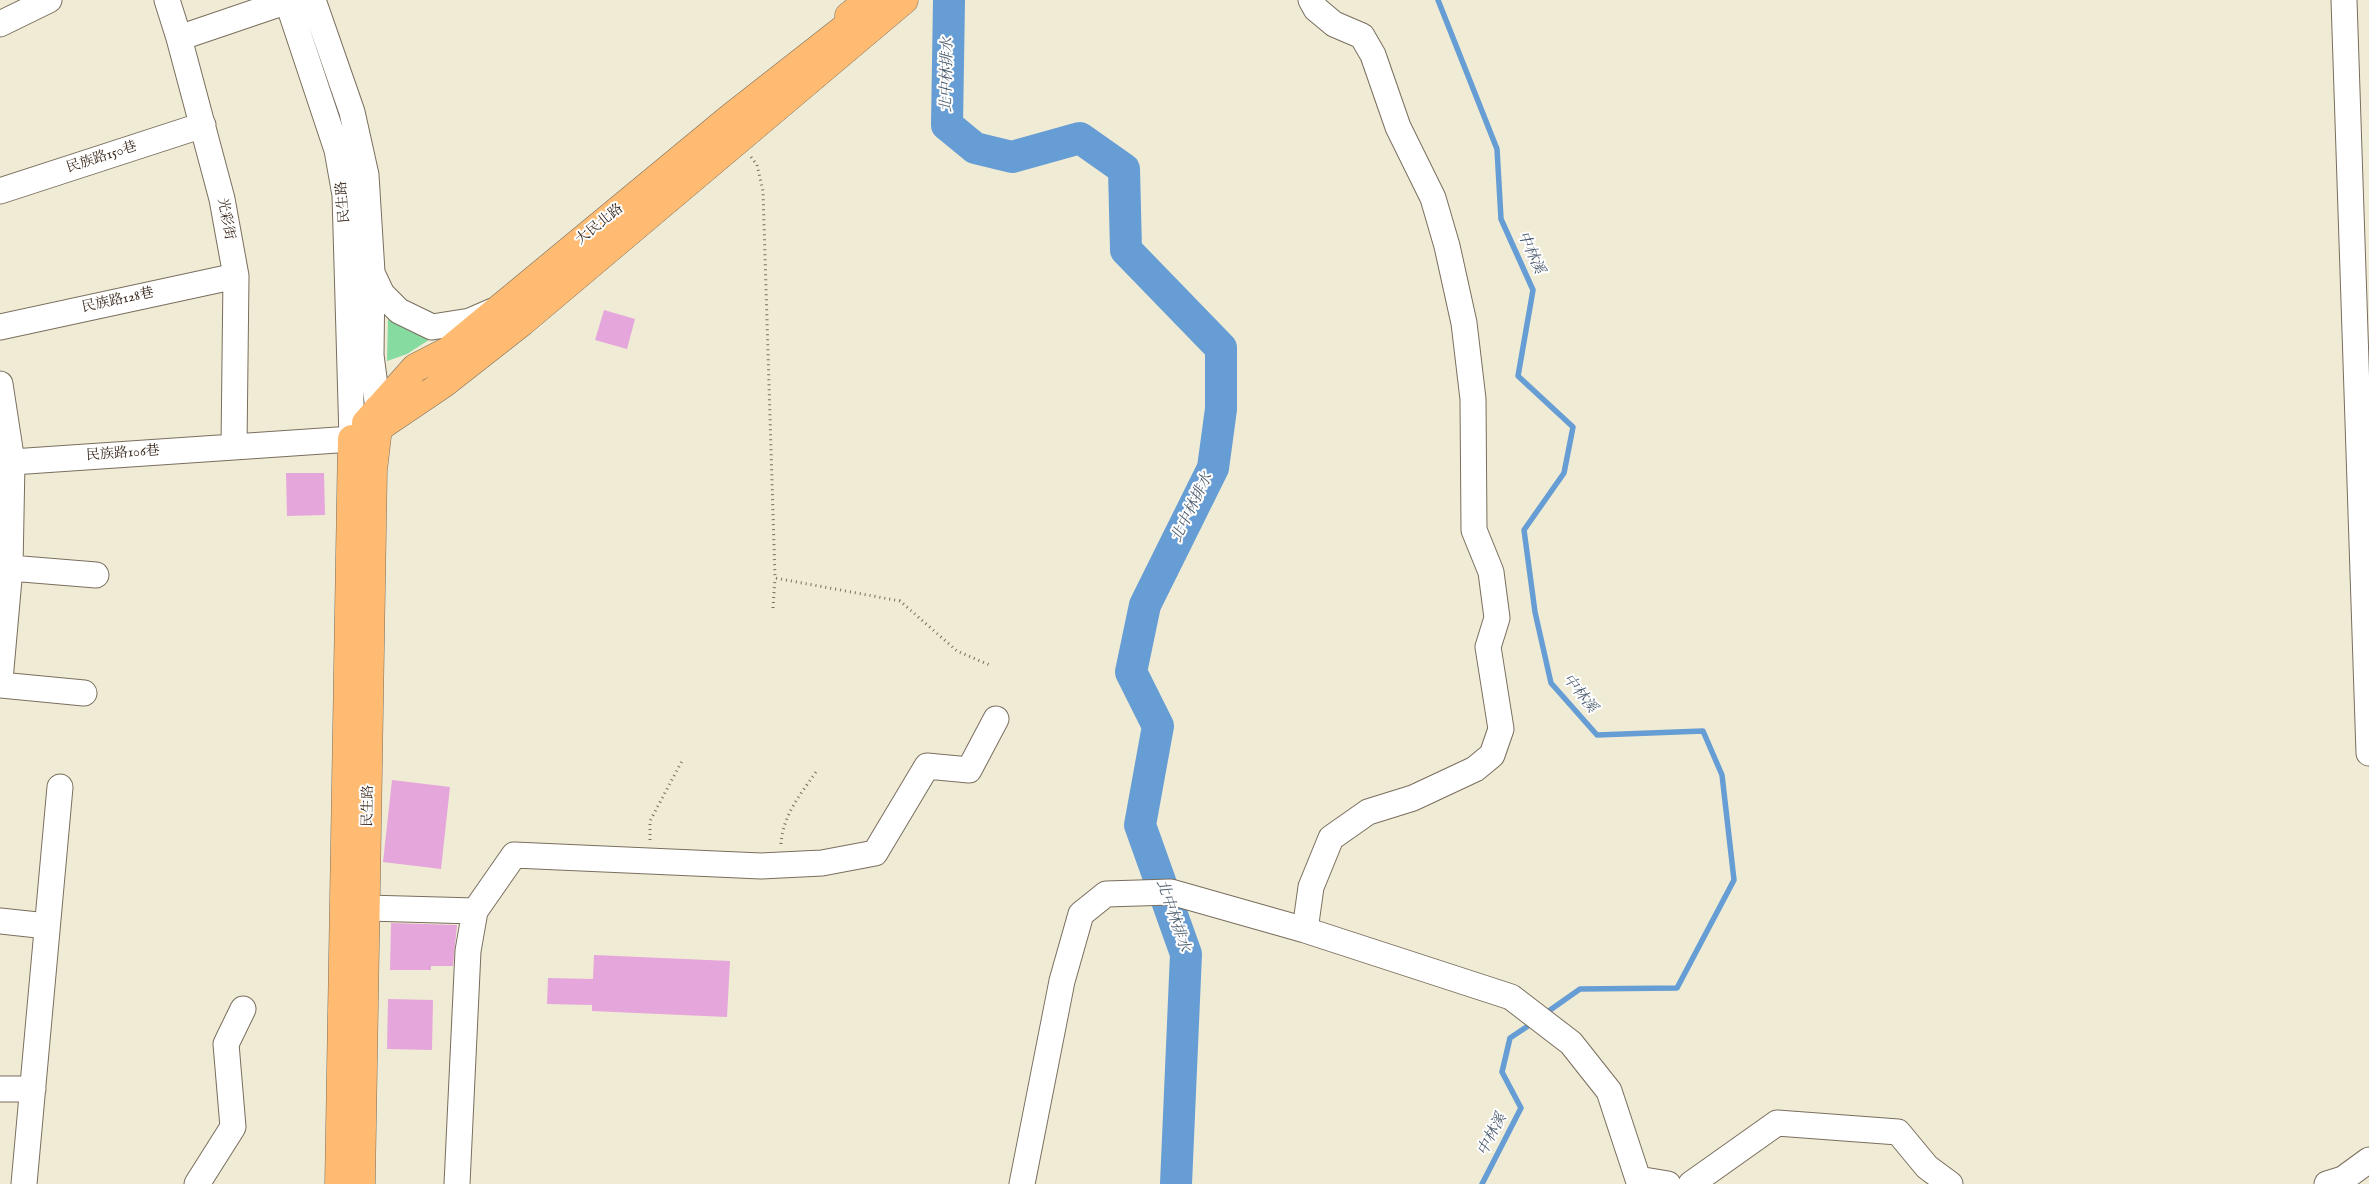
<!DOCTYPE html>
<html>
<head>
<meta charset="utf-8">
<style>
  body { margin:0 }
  canvas { display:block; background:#efebd4 }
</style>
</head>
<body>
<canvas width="2369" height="1184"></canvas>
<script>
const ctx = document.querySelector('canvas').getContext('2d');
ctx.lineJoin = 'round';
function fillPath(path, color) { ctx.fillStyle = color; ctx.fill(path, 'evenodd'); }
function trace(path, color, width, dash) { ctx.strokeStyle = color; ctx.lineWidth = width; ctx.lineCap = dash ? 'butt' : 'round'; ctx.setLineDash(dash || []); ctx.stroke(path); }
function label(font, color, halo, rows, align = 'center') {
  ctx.font = font + ' "IM FELL English","Noto Serif TC",serif'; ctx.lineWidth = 4; ctx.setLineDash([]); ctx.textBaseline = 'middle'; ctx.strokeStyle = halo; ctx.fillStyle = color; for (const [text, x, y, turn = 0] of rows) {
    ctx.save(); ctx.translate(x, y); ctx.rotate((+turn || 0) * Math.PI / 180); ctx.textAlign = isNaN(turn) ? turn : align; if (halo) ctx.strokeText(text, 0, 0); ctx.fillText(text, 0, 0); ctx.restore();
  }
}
const green = new Path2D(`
  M 388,316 L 438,334 L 407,354 L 387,361 Z`);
const stream = new Path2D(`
  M 1438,0 L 1497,149 L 1501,219 L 1533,290 L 1518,376 L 1573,427 L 1564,473 L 1524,530 L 1535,612 L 1551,683 L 1597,735 L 1703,731 L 1722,775 L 1734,880 L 1677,988 L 1580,989 L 1543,1015
  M 1482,1184 L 1521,1108 L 1502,1072 L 1510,1038 L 1534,1022`);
const river = new Path2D(`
  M 949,0 L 947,125 L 975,148 L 1012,157 L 1080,138 L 1124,169 L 1126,250 L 1221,348 L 1221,409 L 1213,468 L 1145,605 L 1131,672 L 1158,726 L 1140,825 L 1186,954 L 1176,1184`);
const building = new Path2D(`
  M 604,310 L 635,319 L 627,349 L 595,340 Z
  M 286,473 L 324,473 L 325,515 L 287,516 Z
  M 392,780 L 450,787 L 441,869 L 383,862 Z
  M 391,923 L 457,925 L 453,966 L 431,966 L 431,970 L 390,970 Z
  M 594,955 L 730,961 L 727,1017 L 592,1011 L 592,1005 L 547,1004 L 548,978 L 593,979 Z
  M 388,999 L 433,1000 L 432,1050 L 387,1049 Z`);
const path = new Path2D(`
  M 751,157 L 757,165 L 763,191 L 775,578 L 900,601 L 957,651 L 992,666
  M 773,608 L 775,578
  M 650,840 L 650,821 L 683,759
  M 781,844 C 783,815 800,795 816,772`);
const minor = new Path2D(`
  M 167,0 L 179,38 L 222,199 L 236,276 L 234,446
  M 313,0 L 352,112 L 366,175 L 372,272 L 371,355 L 378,409
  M 2344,0 L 2369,753
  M 0,24 L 49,0
  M 179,38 L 291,0
  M 0,191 L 203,125
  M 372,273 L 382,294 L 399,311 L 432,327 L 470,321 L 493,311
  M 0,327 L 236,276
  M 0,384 L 12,462 L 10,568 L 0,680
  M 12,462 L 352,439 L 345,195 L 337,150 L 287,0
  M 10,568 L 96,575
  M 0,685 L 84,693
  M 367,908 L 475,911
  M 0,921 L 47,926
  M 1305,930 L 1311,887 L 1331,838 L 1368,812 L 1413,798 L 1475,769 L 1492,755 L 1501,729 L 1488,647 L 1497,618 L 1491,572 L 1474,530 L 1473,399 L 1464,323 L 1447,246 L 1433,198 L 1398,127 L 1373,55 L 1362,36 L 1334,24 L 1316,9 L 1311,0
  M 0,1089 L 33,1089
  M 24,1184 L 60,787
  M 197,1184 L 233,1127 L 226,1044 L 243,1009
  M 457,1184 L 468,951 L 475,911 L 514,855 L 761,866 L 822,863 L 875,853 L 927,766 L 969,770 L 996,719
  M 1022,1184 L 1062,981 L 1081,914 L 1106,894 L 1171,892 L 1305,930 L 1511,997 L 1571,1043 L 1609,1091 L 1638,1179 L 1668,1184
  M 1691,1184 L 1777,1123 L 1898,1132 L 1927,1167 L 1950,1184
  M 2327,1184 L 2343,1179 L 2369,1160`);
const major = new Path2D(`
  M 366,423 L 415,368 L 448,351 L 730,118 L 850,24 L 849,16 L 869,0
  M 365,434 L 378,428 L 443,384 L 522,322 L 904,0
  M 339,1184 L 352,439
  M 361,1184 L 373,470 L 378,428 L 378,409`);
const streetNames = [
  ["民族路150巷",102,158,-18],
  ["民生路",344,202,-95],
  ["光彩街",225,219,79],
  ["大民北路",600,225,-39],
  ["民族路128巷",118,301,-12],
  ["民族路106巷",123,454,-4],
  ["民生路",369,806,-89]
];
const waterNames = [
  ["北中林排水",948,75,-89],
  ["中林溪",1530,253,66],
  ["北中林排水",1193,508,-64],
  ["中林溪",1579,694,51],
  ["北中林排水",1172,916,71],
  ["中林溪",1493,1135,-63]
];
fillPath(green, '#86dca0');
trace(stream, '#669dd4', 5.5);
trace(river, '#669dd4', 32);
fillPath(building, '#e5a6dc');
trace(minor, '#7a6e5e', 27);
trace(major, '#7a6e5e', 29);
trace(path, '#7a6e5e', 3, [1, 4]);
trace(minor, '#fff', 25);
trace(major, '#ffbb71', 28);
label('14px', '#3b2a1e', '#fff', streetNames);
label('italic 15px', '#4e5e70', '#fff', waterNames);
</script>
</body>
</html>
